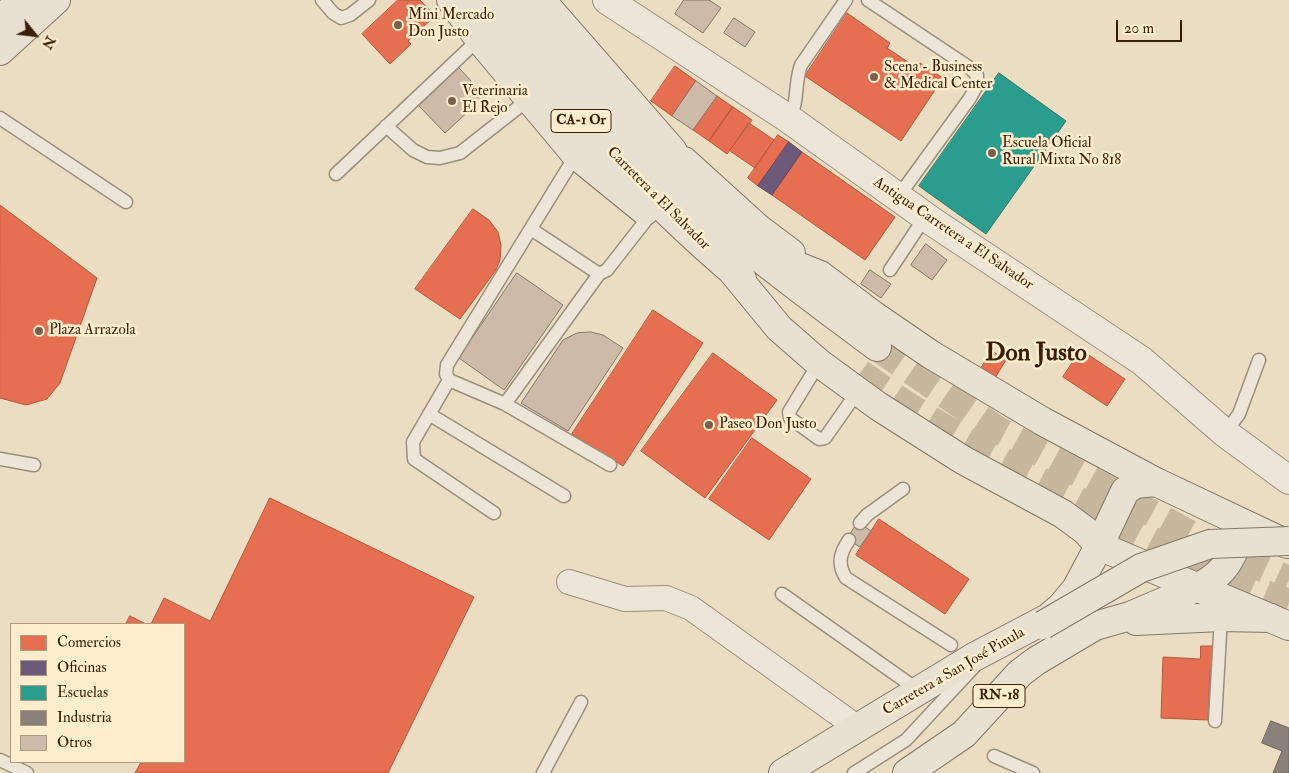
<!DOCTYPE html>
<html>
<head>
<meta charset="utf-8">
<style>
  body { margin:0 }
  #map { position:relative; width:1289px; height:773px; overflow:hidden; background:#eaddc2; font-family:"IM FELL Double Pica",serif }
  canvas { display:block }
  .legend { position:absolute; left:10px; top:623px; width:175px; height:140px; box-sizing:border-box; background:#fcedcd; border:1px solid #af9a7e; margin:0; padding:6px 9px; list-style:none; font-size:15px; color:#3c1e08 }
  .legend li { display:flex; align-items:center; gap:10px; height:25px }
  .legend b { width:25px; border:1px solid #af9a7e }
  .north { position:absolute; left:10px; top:10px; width:50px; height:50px; -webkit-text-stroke:4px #fcedcd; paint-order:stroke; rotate:119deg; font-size:14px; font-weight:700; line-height:20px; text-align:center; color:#3c1e08 }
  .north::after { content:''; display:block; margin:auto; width:18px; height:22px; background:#3c1e08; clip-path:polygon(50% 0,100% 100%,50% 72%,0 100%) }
  .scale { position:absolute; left:1116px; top:20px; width:66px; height:22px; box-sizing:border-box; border:2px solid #3c1e08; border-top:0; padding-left:6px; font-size:15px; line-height:18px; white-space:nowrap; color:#3c1e08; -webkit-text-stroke:4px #fcedcd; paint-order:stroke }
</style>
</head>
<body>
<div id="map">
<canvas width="1289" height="773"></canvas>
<ul class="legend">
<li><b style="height:14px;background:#e76f51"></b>Comercios</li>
<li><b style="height:14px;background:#6d597a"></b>Oficinas</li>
<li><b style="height:14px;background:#2a9d8f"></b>Escuelas</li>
<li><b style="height:14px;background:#8a817c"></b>Industria</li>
<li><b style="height:14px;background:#cebaa8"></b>Otros</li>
</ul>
<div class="north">N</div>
<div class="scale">20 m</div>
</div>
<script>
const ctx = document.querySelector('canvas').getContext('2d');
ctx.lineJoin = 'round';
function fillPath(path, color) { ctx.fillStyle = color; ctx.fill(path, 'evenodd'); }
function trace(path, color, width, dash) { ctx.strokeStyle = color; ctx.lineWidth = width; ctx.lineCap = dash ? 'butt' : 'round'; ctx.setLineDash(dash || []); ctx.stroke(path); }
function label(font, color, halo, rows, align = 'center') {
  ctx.font = font + ' "IM FELL Double Pica",serif'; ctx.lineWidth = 5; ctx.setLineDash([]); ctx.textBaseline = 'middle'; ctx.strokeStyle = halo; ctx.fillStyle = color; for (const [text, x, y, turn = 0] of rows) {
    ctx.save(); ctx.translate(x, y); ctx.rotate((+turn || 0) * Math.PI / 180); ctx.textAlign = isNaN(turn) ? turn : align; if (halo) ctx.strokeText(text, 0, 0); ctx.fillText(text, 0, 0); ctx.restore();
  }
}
const shops = new Path2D(`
  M 398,0 L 420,0 L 435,16 L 408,41 L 411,44 L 390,64 L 362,34 Z
  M 847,13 L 890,43 L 887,48 L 917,68 L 920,63 L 943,78 L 901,141 L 805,76 Z
  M 675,66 L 696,81 L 672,116 L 651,101 Z
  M 717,96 L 733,107 L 709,141 L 693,130 Z
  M 733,107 L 752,120 L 727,154 L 709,141 Z
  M 749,123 L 774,140 L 755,168 L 730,151 Z
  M 778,135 L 789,142 L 758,186 L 748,178 Z
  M 802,152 L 895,217 L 865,260 L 772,195 Z
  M 0,205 L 97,278 L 60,383 L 47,399 L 26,405 L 0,398 Z
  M 473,209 L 489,220 L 498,232 L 501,245 L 500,260 L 496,270 L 460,319 L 415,289 Z
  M 653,310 L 703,343 L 623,466 L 572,434 Z
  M 1081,350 L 1125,379 L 1107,406 L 1063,377 Z
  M 992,351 L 1006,360 L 992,383 L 978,373 Z
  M 713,353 L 777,400 L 705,498 L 641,451 Z
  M 752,438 L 811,479 L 769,540 L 709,499 Z
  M 270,498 L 474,597 L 388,773 L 135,773 L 141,762 L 184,762 L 184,624 L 151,624 L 164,598 L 210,621 Z
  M 879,519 L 969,579 L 945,614 L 856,555 Z
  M 130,616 L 146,624 L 126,624 Z
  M 1201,646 L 1217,646 L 1216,671 L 1210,671 L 1208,720 L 1161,718 L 1163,657 L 1200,659 Z`);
const offices = new Path2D(`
  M 789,142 L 802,152 L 772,195 L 758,186 Z`);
const schools = new Path2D(`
  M 999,73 L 1066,121 L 986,234 L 919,186 Z`);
const industry = new Path2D(`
  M 1271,721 L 1289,728 L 1289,773 L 1273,773 L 1282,751 L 1262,743 Z`);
const building = new Path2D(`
  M 684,0 L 709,0 L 721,8 L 703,33 L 675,14 Z
  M 734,18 L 755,32 L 745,47 L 724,33 Z
  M 459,68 L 485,96 L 445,133 L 419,106 Z
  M 696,81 L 717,96 L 693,130 L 672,116 Z
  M 926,244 L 947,260 L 932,280 L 911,265 Z
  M 870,270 L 891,284 L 881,298 L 861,284 Z
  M 517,273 L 563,305 L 504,390 L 459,358 Z
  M 591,332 L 603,335 L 623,348 L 568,431 L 521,403 L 563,340 L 577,333 Z
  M 858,522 L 871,531 L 860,547 L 847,539 Z`);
const trunkTunnel = new Path2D(`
  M 877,347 L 996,429 L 1203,541 L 1289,580
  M 860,373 C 928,423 1002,461 1077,500 C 1146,537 1215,576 1289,603`);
const service = new Path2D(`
  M 322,0 L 333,13 L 341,18 L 350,15 L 369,0
  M 868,0 L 970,68 L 977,75 L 977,85 L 970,98 L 898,197
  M 0,118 L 126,202
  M 789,119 C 799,102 794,84 801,65 L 846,0
  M 386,126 L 413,150 L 427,157 L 440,158 L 460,153 L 529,99
  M 336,174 L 479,39
  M 531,229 L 599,274 L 607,270 L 650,215
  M 890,270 L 925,217
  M 819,363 L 789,412 L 790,418 L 819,439 L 825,438 L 858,391
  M 449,380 L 505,404 L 610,465
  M 505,404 L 599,274
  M 429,414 L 564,496
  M 1225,433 L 1239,414 L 1259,360
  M 0,459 L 34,465
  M 494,513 L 414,459 L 413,442 L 449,380 L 446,374 L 447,365 L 576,155
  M 860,523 L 867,515 L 903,489
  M 849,540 C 840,553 837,564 846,578 L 951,645
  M 782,594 L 918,690
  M 1215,721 L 1221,617
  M 994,756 L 1033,773
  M 0,760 L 27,773
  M 543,773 L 581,702
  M 854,773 L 906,740 L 974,667`);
const minor = new Path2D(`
  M 569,582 L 625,599 L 666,598 L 691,608 L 858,728`);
const tertiary = new Path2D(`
  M 607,0 L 789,119 L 933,222 L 1142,361 L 1225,433 L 1289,480`);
const primary = new Path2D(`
  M 0,20 L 22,0
  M 0,51 L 56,0
  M 1136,621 L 1221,617 L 1271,618
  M 783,773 L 974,657 L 1048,618 L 1061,607 L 1076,589 L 1099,546
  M 907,773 L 964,734 L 1020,673 L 1036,661 L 1095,626 L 1130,616 L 1198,587`);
const trunk = new Path2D(`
  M 451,0 L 479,39 L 576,155 L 645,211
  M 480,0 C 560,100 643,197 742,279
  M 510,0 C 581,87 659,173 745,246 C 788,281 833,314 877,347
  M 541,0 L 672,150 L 691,183
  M 684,161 L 759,229 L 791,253
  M 745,245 L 820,275 L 873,315 L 930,354 L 1042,421 L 1156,482 L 1287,544
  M 728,266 L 779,328 L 819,363 L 878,406 L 963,460 L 1063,514 L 1086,531 L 1099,546 L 1289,626
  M 1099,546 L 1125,491 L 1135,484 L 1156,482
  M 1198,587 C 1224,575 1241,551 1236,522`);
const primaryBridge = new Path2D(`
  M 1043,625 L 1141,568 L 1210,544 L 1289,541`);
const markers = [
  [398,25,5,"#796149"],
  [874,77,5,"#796149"],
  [452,101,5,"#796149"],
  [992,153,5,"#796149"],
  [39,331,5,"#796149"],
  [709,425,5,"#796149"]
];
const shields = [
  [581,121,60],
  [999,696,52]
];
const shieldNames = [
  ["CA-1 Or",581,121],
  ["RN-18",999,696]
];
const poiNames = [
  ["Mini Mercado",408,16],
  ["Don Justo",408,33],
  ["Scena - Business",884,68],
  ["& Medical Center",884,85],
  ["Veterinaria",462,92],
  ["El Rejo",462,109],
  ["Escuela Oficial",1002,144],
  ["Rural Mixta No 818",1002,161],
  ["Plaza Arrazola",49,331],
  ["Paseo Don Justo",719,425]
];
const streetNames = [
  ["Carretera a El Salvador",658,199,45],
  ["Antigua Carretera a El Salvador",953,234,34],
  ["Carretera a San José Pinula",954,672,-30]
];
const townNames = [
  ["Don Justo",1036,355]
];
fillPath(shops, '#e76f51');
trace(shops, '#b4573b', 1);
fillPath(offices, '#6d597a');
trace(offices, '#5e4758', 1);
fillPath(schools, '#2a9d8f');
trace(schools, '#2f7766', 1);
fillPath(industry, '#8a817c');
trace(industry, '#736359', 1);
fillPath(building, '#cebaa8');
trace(building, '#817665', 1);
trace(trunkTunnel, '#c7b79d', 28, [28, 14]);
trace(service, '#9a8f7d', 15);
trace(minor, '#9a8f7d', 26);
trace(tertiary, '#9a8f7d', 30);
trace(primary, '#817665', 30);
trace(trunk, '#817665', 30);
trace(service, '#ede6d8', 12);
trace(minor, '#ede6d8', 24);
trace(tertiary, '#ede6d8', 28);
trace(primary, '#e8e1d2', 28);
trace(trunk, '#e8e1d2', 28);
trace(primaryBridge, '#817665', 30, []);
trace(primaryBridge, '#e8e1d2', 28);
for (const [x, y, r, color] of markers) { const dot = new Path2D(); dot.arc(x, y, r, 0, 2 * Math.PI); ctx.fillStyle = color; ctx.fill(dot); trace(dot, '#fcedcd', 2); }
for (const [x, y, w] of shields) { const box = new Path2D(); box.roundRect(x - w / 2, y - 11.5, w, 23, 4); ctx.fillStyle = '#fcedcd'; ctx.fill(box); trace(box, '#3c1e08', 1); }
label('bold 14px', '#3c1e08', null, shieldNames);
label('15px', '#3c1e08', '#fcedcd', poiNames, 'left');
label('15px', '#3c1e08', '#fcedcd', streetNames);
label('bold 25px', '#3c1e08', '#fcedcd', townNames);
</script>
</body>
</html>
